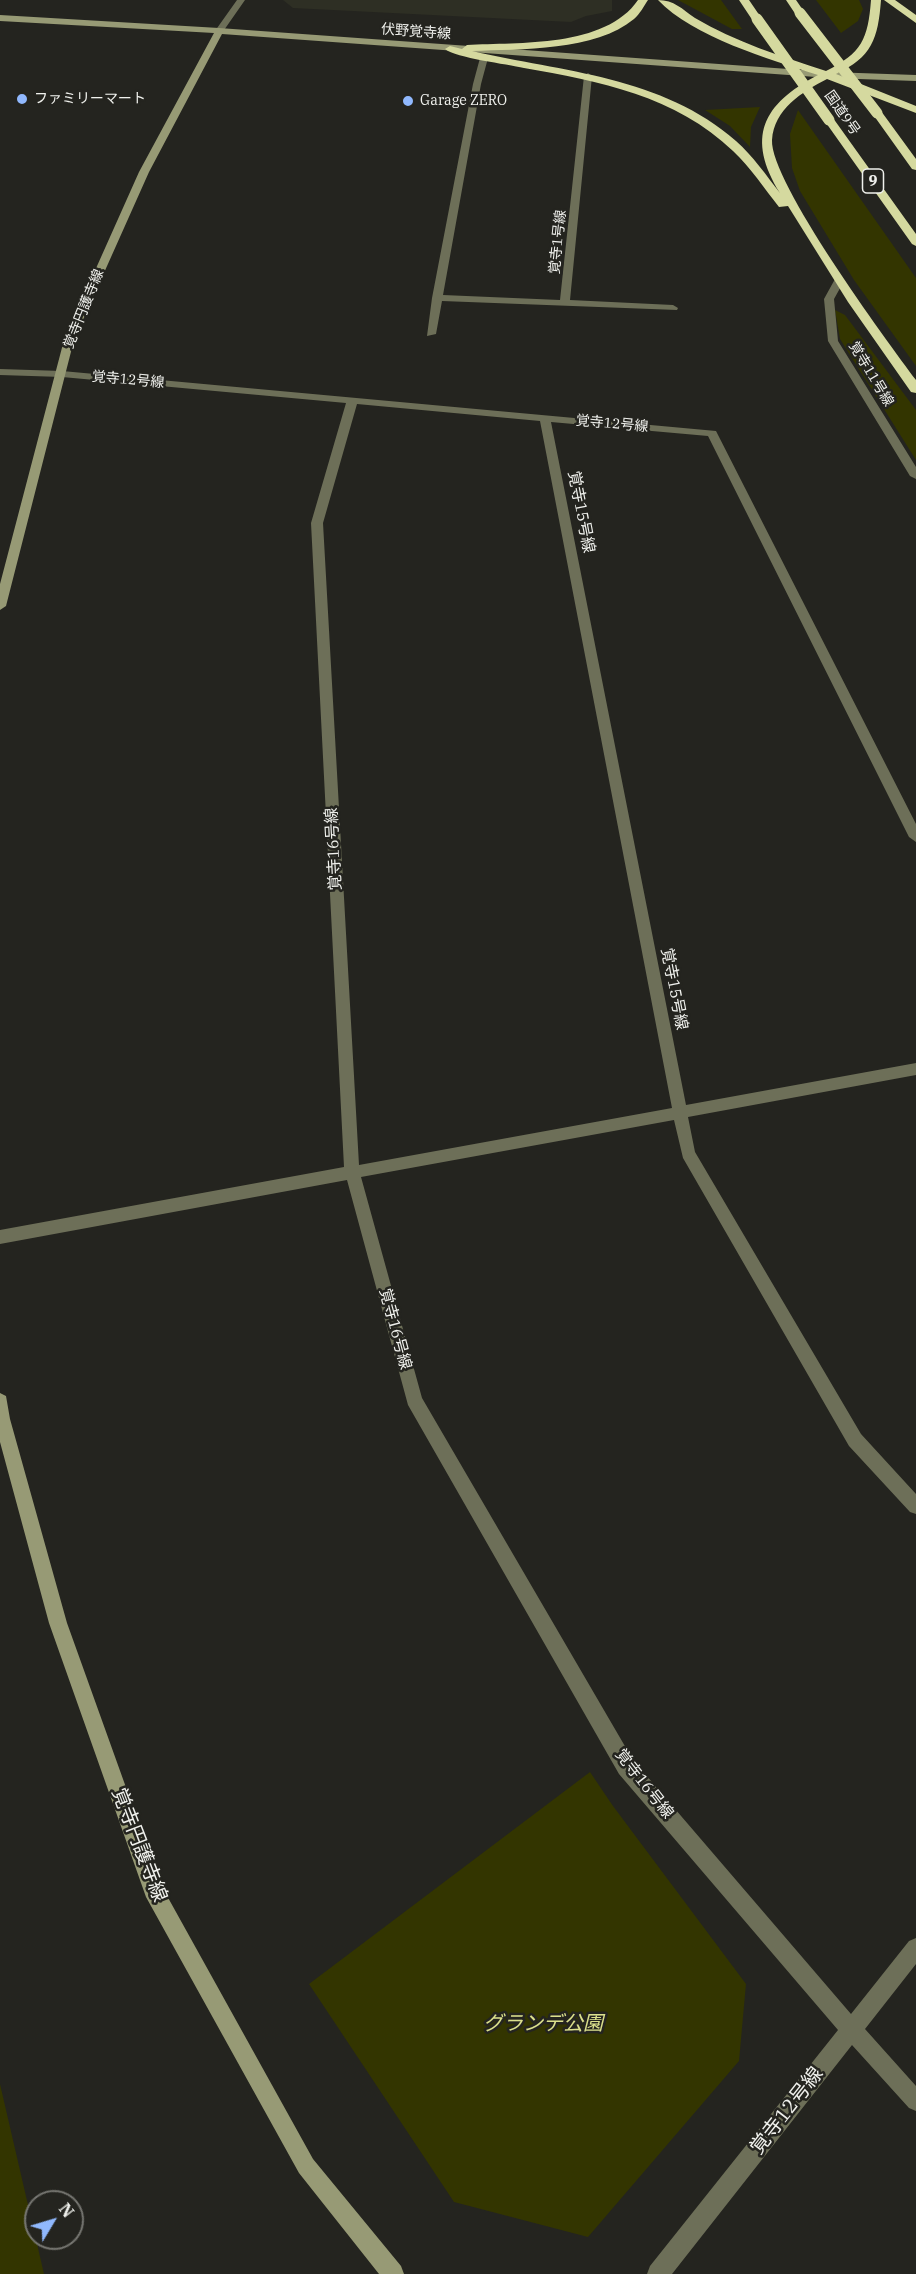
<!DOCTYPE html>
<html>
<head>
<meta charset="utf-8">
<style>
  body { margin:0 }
  #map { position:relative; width:916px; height:2274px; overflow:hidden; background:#24241f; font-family:"IBM Plex Serif",serif }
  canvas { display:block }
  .north { position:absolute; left:24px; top:2190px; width:60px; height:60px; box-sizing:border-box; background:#24241f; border:2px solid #767671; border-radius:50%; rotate:52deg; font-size:16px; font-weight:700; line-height:24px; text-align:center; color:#f0f1ed }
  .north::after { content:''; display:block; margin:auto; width:21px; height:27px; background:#90b8fd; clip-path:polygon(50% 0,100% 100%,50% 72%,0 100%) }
</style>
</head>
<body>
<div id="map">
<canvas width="916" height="2274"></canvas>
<div class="north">N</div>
</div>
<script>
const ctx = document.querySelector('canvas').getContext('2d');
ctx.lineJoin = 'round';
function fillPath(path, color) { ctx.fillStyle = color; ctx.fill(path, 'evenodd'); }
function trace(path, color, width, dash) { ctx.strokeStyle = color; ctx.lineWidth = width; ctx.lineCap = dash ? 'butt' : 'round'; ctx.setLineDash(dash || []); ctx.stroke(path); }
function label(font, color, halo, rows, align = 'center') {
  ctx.font = font + ' "IBM Plex Serif","Noto Sans JP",serif'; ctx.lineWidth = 5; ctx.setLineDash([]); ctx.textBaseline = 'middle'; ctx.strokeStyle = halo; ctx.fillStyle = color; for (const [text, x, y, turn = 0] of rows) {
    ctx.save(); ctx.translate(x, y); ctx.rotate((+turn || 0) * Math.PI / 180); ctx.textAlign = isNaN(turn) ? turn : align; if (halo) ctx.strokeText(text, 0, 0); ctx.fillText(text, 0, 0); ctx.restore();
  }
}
const built = new Path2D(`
  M 283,0 L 612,0 L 612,11 L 586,16 L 571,22 L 293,8 Z`);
const green = new Path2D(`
  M 678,0 L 721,0 L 742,29 L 732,29 Z
  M 816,0 L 859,0 L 863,9 L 858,21 L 841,33 Z
  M 760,107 L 751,127 L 750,147 L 730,126 L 705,110 Z
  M 798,110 L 916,278 L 916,366 L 854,280 L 800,191 L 792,168 L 790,134 Z
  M 835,310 L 845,315 L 916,410 L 916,460 L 840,339 Z
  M 590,1772 L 613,1806 L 746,1984 L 739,2061 L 588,2237 L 454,2202 L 309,1984 Z
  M 0,2084 L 44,2274 L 0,2274 Z`);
const street = new Path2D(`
  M 237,0 L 245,0 L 222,33 L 216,33 L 215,31 Z
  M 484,55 L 488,58 L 481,84 L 443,295 L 560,300 L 584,76 L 588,73 L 592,76 L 570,300 L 673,305 L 678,308 L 677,310 L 442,301 L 436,334 L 427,336 L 432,298 L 473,84 L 480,58 Z
  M 839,278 L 844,281 L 834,299 L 838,341 L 916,467 L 916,479 L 910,476 L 828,341 L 824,299 L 835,279 Z
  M 0,369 L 62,371 L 716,431 L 916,824 L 916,842 L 909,837 L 708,436 L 551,422 L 686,1105 L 916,1063 L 916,1075 L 688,1117 L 695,1152 L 861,1434 L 916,1494 L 916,1514 L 910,1512 L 849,1446 L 683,1158 L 674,1120 L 361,1177 L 422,1398 L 633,1760 L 851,2014 L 909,1941 L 916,1938 L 916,1964 L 865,2029 L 916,2086 L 916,2111 L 909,2108 L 852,2045 L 672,2274 L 647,2274 L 650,2266 L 838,2030 L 619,1774 L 408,1405 L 347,1180 L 0,1244 L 0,1230 L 344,1167 L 311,523 L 346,403 L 62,377 L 0,375 ZM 357,404 L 540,421 L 672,1108 L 359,1165 L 323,523 Z`);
const secondary = new Path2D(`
  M 0,15 L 219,28 L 830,72 L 916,75 L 916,81 L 830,78 L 222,34 L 149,172 L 74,340 L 6,606 L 0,610 L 0,584 L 64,340 L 139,172 L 214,33 L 0,21 Z
  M 0,1393 L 6,1396 L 10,1419 L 67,1623 L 161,1885 L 313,2159 L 401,2266 L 404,2274 L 379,2274 L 299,2173 L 146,1897 L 49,1623 L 0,1442 Z`);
const highway = new Path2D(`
  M 638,0 L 648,0 C 644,6 640,14 634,19 C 596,51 520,49 472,51 C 563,72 662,76 736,141 C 753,156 766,175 780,193 C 746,138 762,104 818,75 C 769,59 693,37 658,0 C 674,0 682,9 695,18 C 735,42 781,56 826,71 C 862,53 868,39 871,0 L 881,0 C 878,39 872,57 836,74 L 916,106 L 916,113 L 827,79 C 802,92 774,109 772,140 C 770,182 886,340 916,380 L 916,393 L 911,392 L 848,302 L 788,206 L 779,207 C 764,188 751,168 733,151 C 676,96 599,81 524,68 C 507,64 456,58 445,49 L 450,46 L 462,49 L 467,45 C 519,42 605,48 638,0 Z
  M 739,0 L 749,0 L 762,19 L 761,21 L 753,21 Z
  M 786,0 L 796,0 L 805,13 L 804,15 L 796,15 Z
  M 884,0 L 895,0 L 916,15 L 916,23 Z
  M 877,110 L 881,111 L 916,159 L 916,170 L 912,169 L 872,113 Z
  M 829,117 L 833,118 L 916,234 L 916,246 L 912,244 L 824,120 Z`);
const highwayBridge = new Path2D(`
  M 800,13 L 877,113
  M 757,19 L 829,120`);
const markers = [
  [22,99,6,"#90b8fd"],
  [408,101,6,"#90b8fd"]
];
const farStreetnames = [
  ["伏野覚寺線",416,32,4],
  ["国道9号",842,113,55],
  ["覚寺1号線",558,242,-84],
  ["覚寺円護寺線",84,309,-68],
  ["覚寺11号線",871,374,59],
  ["覚寺12号線",128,380,5],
  ["覚寺12号線",612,424,5]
];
const farPoinames = [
  ["ファミリーマート",34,99],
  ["Garage ZERO",420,101]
];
const shields = [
  [873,181,21]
];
const shieldNames = [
  ["9",873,181]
];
const streetNames = [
  ["覚寺15号線",581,512,79],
  ["覚寺16号線",334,849,-93],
  ["覚寺15号線",674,989,79],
  ["覚寺16号線",395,1329,75],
  ["覚寺16号線",644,1784,52]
];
const nearStreetnames = [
  ["覚寺円護寺線",139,1845,69],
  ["覚寺12号線",787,2111,-52]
];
const nearParknames = [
  ["グランデ公園",543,2024]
];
fillPath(built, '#2e2f24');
fillPath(green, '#333500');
fillPath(street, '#6d6f58');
fillPath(secondary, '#979a75');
fillPath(highway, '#d5d99f');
trace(highwayBridge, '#d5d99f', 11);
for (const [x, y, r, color] of markers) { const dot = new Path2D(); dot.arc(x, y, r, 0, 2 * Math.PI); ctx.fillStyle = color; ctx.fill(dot); trace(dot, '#24241f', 2); }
label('14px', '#f0f1ed', '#24241f', farStreetnames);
label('14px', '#f0f1ed', '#24241f', farPoinames, 'left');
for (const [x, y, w] of shields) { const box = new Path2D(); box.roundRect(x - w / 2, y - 12, w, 24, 4.5); ctx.fillStyle = '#24241f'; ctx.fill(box); trace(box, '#f0f1ed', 1.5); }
label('bold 15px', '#f0f1ed', null, shieldNames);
label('16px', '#f0f1ed', '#24241f', streetNames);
label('20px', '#f0f1ed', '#24241f', nearStreetnames);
label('italic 20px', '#dbe08c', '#24241f', nearParknames);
</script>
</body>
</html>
